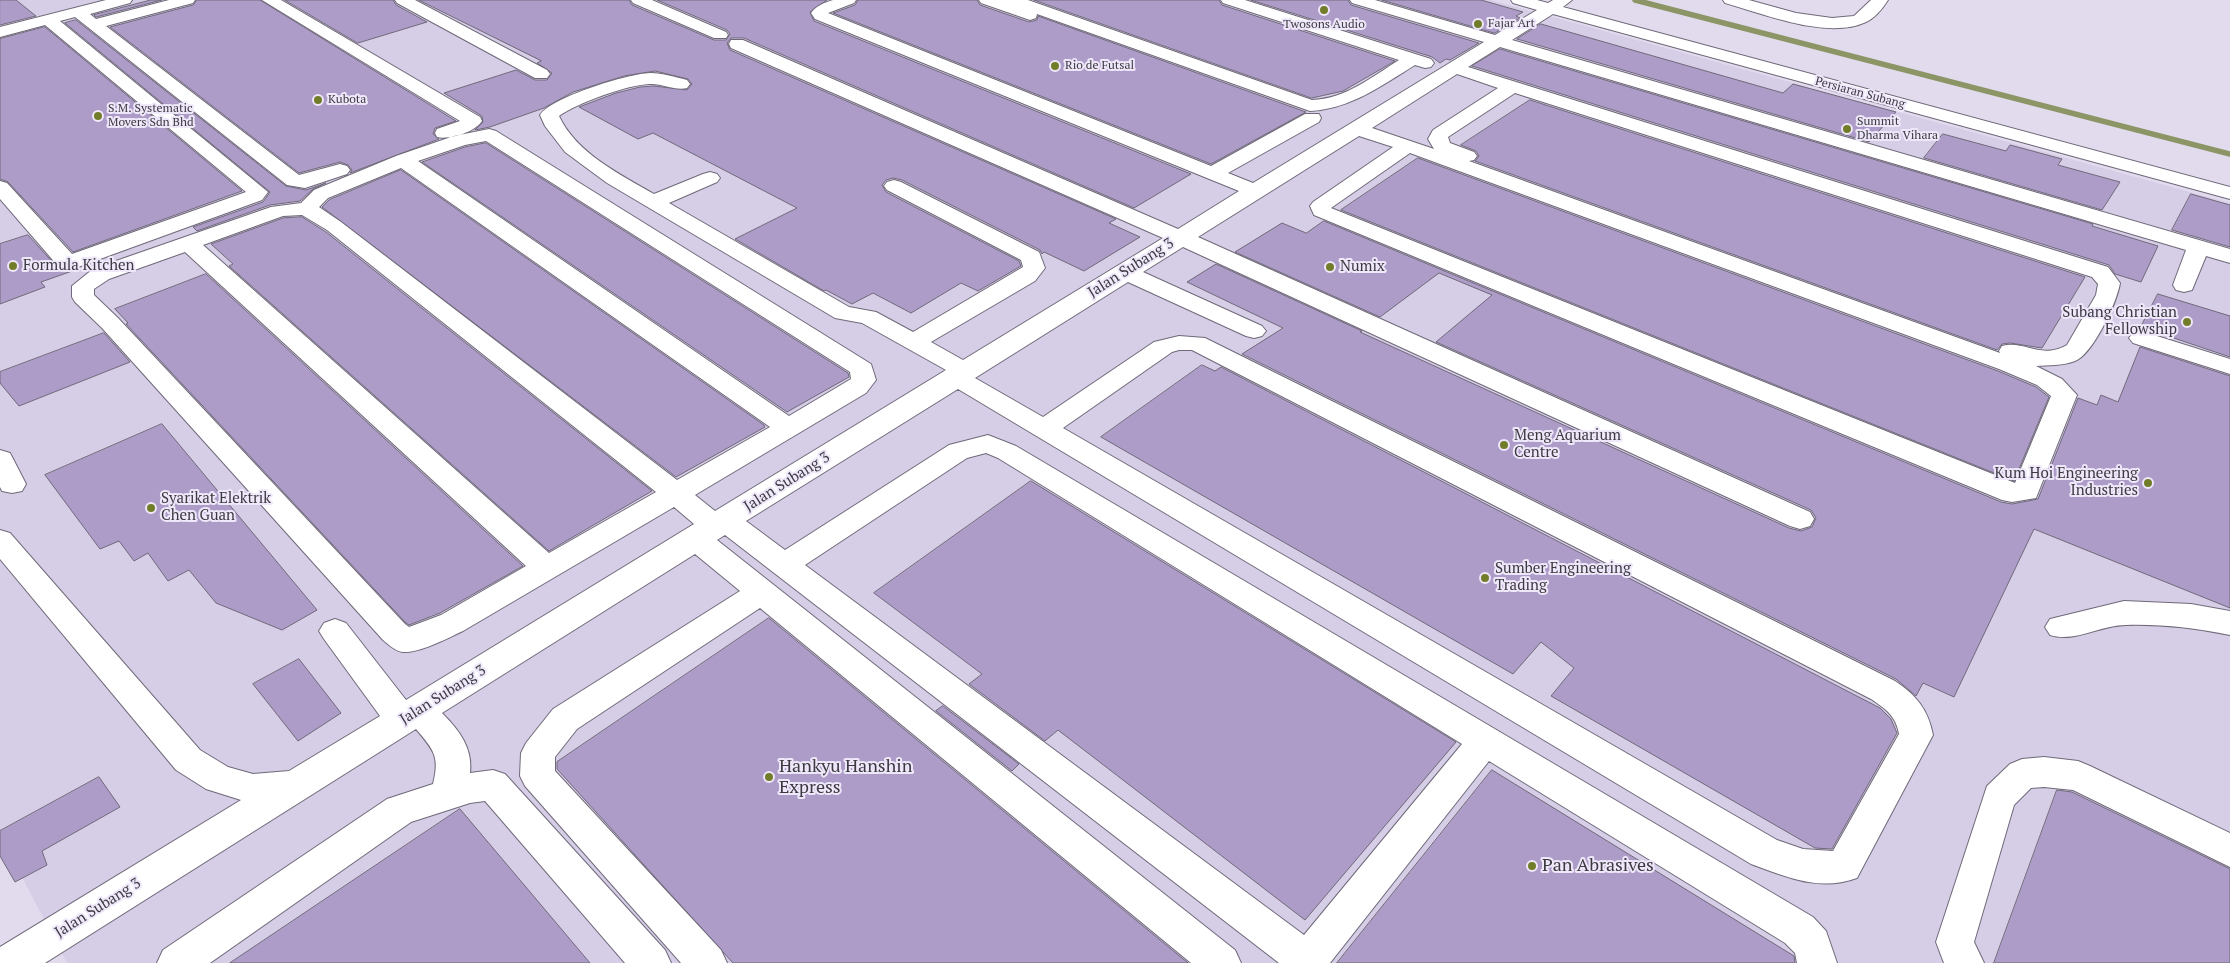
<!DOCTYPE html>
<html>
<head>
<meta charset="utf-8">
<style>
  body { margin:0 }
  canvas { display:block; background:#e2dbee }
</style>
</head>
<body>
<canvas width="2230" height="963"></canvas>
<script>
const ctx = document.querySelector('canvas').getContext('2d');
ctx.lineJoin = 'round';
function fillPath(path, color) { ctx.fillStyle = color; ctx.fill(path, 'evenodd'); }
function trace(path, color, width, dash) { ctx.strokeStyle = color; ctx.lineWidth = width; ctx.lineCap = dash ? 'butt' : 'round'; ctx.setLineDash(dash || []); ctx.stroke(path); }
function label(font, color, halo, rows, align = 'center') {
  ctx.font = font + ' "PT Serif",serif'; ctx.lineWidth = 4; ctx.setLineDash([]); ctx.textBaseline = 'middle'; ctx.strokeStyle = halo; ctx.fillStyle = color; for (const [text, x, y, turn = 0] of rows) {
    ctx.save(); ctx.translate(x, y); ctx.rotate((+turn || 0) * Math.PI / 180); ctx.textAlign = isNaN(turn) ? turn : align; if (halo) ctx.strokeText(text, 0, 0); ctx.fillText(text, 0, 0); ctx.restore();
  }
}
const built = new Path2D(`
  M 0,0 L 1491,0 L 2230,203 L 2230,963 L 67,963 L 0,835 Z`);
const stream = new Path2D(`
  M 1635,0 L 2230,154`);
const building = new Path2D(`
  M 0,0 L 16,0 L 36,16 L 0,25 Z
  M 151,0 L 162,0 L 96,17 L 94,15 Z
  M 197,0 L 260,0 L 456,121 L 435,128 L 433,134 L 439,139 L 350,173 L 352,170 L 348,165 L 340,162 L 299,173 L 110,27 L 193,5 Z
  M 285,0 L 393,0 L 396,5 L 427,22 L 358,43 Z
  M 419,0 L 629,0 L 632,5 L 714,40 L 726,40 L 730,34 L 727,30 L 657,0 L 827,0 L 810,12 L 814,21 L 1191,174 L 1134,208 L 744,38 L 731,38 L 727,43 L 730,50 L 1116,219 L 1109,223 L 1140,237 L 1084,271 L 1044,252 L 1042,254 L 1040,250 L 902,180 L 893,178 L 886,180 L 882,185 L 886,192 L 1019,261 L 1021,266 L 978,291 L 961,283 L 911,313 L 873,293 L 852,304 L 826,290 L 824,291 L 735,239 L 797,208 L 653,133 L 638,139 L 579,107 L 616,93 L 640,87 L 654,86 L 687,90 L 692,84 L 688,79 L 655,71 L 624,76 L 573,92 L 544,108 L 490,127 L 475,130 L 483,122 L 482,116 L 444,93 L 516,70 L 535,80 L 547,80 L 552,73 L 537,63 L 541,61 Z
  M 858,0 L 977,0 L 980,5 L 1029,22 L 1037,20 L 1038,16 L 1306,112 L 1211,164 L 833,13 L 855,5 Z
  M 1034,0 L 1219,0 L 1222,5 L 1395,61 L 1343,91 L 1312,98 Z
  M 1251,0 L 1348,0 L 1351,5 L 1479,43 L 1450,60 L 1446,59 L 1440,63 L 1432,57 Z
  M 1382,0 L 1481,0 L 1523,12 L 1516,16 L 1520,18 L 1495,33 Z
  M 76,20 L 286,186 L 306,190 L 326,183 L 313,189 L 300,201 L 270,205 L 197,231 L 193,227 L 263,202 L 270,192 L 65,23 Z
  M 1541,24 L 1783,93 L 1793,84 L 1896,112 L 1869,142 L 1517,39 Z
  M 45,27 L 242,191 L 73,252 L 8,182 L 0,179 L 0,39 Z
  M 1500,49 L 2093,224 L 2092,226 L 2158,246 L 2141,282 L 2115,274 L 2109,265 L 1472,66 Z
  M 1530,100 L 2085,277 L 2042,348 L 2010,343 L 2002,344 L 1997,350 L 1475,161 L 1479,156 L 1476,151 L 1461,145 Z
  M 1943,134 L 2006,151 L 2010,145 L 2062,159 L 2058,165 L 2120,182 L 2102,210 L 1924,158 Z
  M 486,143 L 848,373 L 849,377 L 787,412 L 422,162 L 465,147 Z
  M 1418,158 L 1998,371 L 2036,387 L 2049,397 L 2014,481 L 1341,210 Z
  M 401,170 L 764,425 L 765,427 L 676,477 L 322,207 L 329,200 Z
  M 2191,194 L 2230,205 L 2230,247 L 2172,230 Z
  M 302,217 L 326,232 L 652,491 L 549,551 L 229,266 L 233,264 L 211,244 L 283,218 Z
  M 1324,221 L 2001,502 L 2012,504 L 2038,499 L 2078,398 L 2097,405 L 2101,395 L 2118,402 L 2140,347 L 2230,376 L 2230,608 L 2034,529 L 1954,697 L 1923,683 L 1916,696 L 1896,679 L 1242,354 L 1283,328 L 1187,282 L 1216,264 L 1362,331 L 1360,332 L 1789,528 L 1801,531 L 1812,527 L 1816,518 L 1811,510 L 1436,342 L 1492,295 L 1439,273 L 1380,317 L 1235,252 L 1282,223 L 1306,233 Z
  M 28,235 L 57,267 L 75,270 L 41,282 L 45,287 L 0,304 L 0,244 Z
  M 206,274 L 523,566 L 440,613 L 409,625 L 406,623 L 126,324 L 128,323 L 115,309 Z
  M 2158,294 L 2230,316 L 2230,357 L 2141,327 Z
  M 104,333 L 130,362 L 19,406 L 0,383 L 0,372 Z
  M 1202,365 L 1215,371 L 1221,367 L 1880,708 L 1891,719 L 1897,733 L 1832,849 L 1815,848 L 1551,696 L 1574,668 L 1541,642 L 1513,674 L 1101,437 Z
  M 162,424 L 317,610 L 282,630 L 216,603 L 189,570 L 168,581 L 148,553 L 134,561 L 119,541 L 100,549 L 45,475 Z
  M 1031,481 L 1456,742 L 1305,920 L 1058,730 L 1045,741 L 969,684 L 982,674 L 874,593 Z
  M 769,618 L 1188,963 L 733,963 L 557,769 L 557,762 Z
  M 299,659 L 341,713 L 298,741 L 253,684 Z
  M 943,706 L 1019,764 L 1012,771 L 936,711 Z
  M 1492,770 L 1794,956 L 1795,963 L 1337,963 Z
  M 99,777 L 120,807 L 42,851 L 47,865 L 15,882 L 0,856 L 0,831 Z
  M 2057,790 L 2072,792 L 2230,869 L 2230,963 L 1994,963 Z
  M 460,809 L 590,963 L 230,963 Z`);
const minor = new Path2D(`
  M 106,0 L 132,0 L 130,3 L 90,14 L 96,19 L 169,0 L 195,0 L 193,3 L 106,26 L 299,175 L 340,164 L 347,166 L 350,170 L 347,174 L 305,188 L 287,185 L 75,17 L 60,21 L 268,192 L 262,200 L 78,267 L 70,269 L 58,266 L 0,199 L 0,181 L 7,183 L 72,254 L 246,192 L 45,25 L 0,37 L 0,27 Z
  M 262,0 L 281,0 L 480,117 L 482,121 C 475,132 450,140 437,137 L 435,133 L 437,129 L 460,121 Z
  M 395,0 L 415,0 L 547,70 L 550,74 L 547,78 L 535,78 L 397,3 Z
  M 631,0 L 652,0 L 726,32 L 728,35 L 726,38 L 714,38 L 633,3 Z
  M 833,0 L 856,0 L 854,3 L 828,13 L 1211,166 L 1305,114 L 1319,114 L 1321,118 L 1319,122 L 1228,173 L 1253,183 L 1484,42 L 1352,3 L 1350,0 L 1375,0 L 1495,35 L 1537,10 L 1513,3 L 1511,0 L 1537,0 L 1548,3 L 1553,0 L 1572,0 L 1563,7 L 2230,187 L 2230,199 L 1553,14 L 1512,40 L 2230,249 L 2230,263 L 2206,256 L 2192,290 L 2184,292 L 2176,290 L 2173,285 L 2186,250 L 1500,47 L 1468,67 L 2108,267 L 2120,283 C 2117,302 2093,354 2075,361 C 2063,366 2048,365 2036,366 L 2062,379 L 2077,395 L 2036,498 L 2012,502 L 2002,500 L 1314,215 L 1310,206 L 1313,202 L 1393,147 L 1359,136 L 1198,237 L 1810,512 L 1814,519 L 1810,526 L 1800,529 L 1790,526 L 1183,247 L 1143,272 L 1262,326 L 1266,331 L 1262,336 L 1254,338 L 1246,336 L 1128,282 L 975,378 L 1043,417 L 1154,342 L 1179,336 L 1205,338 L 1895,681 C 1916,695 1928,709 1933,735 L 1857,878 C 1819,892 1787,877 1751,864 L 958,389 L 746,521 L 785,550 L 949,445 L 988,435 L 1016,446 L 1813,917 L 1826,931 L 1837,963 L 1797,963 L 1795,953 L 1785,943 L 1489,761 L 1330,963 L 1279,963 L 725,535 L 717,540 L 1235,950 L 1241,963 L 1191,963 L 760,608 L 577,729 L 555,757 L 555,771 L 721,950 L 727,963 L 681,963 L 525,786 L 520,776 L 521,753 L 526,743 L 553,709 L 740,591 L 695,554 L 442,713 C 459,730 473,748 470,773 L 493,770 L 505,774 L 665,950 L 671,963 L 625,963 L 485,801 L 470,803 L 411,822 L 210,963 L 157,963 L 163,950 L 387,799 L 433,784 C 440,757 434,750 416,729 L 45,963 L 0,963 L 0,947 L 241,800 L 206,789 L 176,770 L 0,559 L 0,530 L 10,533 L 200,750 L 228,767 L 253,774 L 289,771 L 380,716 L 324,639 L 319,631 L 324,623 L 335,619 L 346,623 L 406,700 L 694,524 L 674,507 L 463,631 C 448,638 420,653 403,652 C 395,651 389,645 383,640 L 102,328 L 75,302 L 72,297 L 72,286 L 93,269 L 271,207 L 301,203 L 314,190 L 396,156 L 454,136 L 489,129 L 496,131 L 871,364 L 876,380 L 866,393 L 695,495 L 715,511 L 946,370 L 862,323 L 835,318 L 607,183 L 565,152 L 545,126 L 540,115 C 552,97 627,74 650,73 C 663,73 675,77 687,80 L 690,84 L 687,88 C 675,91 662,83 649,84 C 627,85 577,103 559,116 C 576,153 621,175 654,194 L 703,174 L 710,172 L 717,174 L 720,178 L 717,182 L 669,203 L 849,307 L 876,312 L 913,332 L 1023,267 L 1021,260 L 887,190 L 884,186 L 887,182 L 894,180 L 901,182 L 1039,252 L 1045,268 L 1035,281 L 931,342 L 963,360 L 1163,238 L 731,48 L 729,44 L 731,40 L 743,40 L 1178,229 L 1239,191 L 815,19 L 811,13 C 817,5 824,3 833,0 ZM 1457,74 L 1498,88 L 1433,130 L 1428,139 L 1434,149 L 1372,128 ZM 1515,93 L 2092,277 L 2098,284 L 2096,295 L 2067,345 C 2040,360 2025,340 2002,346 L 1999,351 L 2000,353 L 1469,161 L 1474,160 L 1477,156 L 1474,152 L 1450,143 L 1448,137 ZM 486,141 L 850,372 L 851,379 L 789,416 L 418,161 L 465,145 ZM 1410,153 L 1999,369 L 2037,385 L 2051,396 L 2015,483 L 1331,208 ZM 401,168 L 770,427 L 677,480 L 341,222 L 319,207 L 328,198 ZM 302,215 L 327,230 L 656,492 L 549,553 L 203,245 L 283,216 ZM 185,252 L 526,566 L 441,615 L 409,627 L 405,624 L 118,318 L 94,295 L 94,289 L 109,279 ZM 1179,350 L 1192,350 L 1871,699 C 1886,709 1896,716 1899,734 L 1833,851 L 1803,849 L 1777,840 L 1063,428 L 1172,352 ZM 986,453 L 998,458 L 1462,744 L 1304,935 L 805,565 L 967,458 Z
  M 979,0 L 1028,0 L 1312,100 C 1345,99 1372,77 1399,60 L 1223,3 L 1221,0 L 1245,0 L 1431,59 L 1434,63 L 1431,67 L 1425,68 L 1415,65 C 1381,86 1350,109 1310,111 L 1037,14 L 1036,18 L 1030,20 L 981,3 Z
  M 1723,0 L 1749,0 L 1796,13 L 1832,18 L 1854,16 L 1871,0 L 1888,0 C 1883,8 1875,18 1866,22 C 1828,40 1764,14 1725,3 Z
  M 2141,331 L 2230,359 L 2230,374 L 2133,343 L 2129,338 L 2133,333 Z
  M 0,450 L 10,453 L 26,484 L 22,491 L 12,493 L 2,491 L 0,487 Z
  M 2124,601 L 2191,604 L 2230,611 L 2230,635 C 2196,628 2161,624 2126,625 C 2100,625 2075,643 2050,635 L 2045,627 L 2050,619 Z
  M 2044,757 L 2078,761 L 2090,766 L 2230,833 L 2230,867 L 2073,790 L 2044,787 L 2031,788 L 2014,805 L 1974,942 L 1984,963 L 1944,963 L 1936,942 L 1987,786 L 2010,764 L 2022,759 Z`);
const markers = [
  [1324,10,5,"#727d2a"],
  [1478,24,5,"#727d2a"],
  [1055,66,5,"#727d2a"],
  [318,100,5,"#727d2a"],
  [98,116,5,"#727d2a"],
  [1847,129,5,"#727d2a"],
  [13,266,5,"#727d2a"],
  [1330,267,5,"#727d2a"],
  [2187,322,5,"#727d2a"],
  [1504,445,5,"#727d2a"],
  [2148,483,5,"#727d2a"],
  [151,508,5,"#727d2a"],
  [1485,578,5,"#727d2a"],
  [769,777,5,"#727d2a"],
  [1532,866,5,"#727d2a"]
];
const farPoinames = [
  ["Fajar Art",1488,24],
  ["Twosons Audio",1324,25,"center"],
  ["Rio de Futsal",1065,66],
  ["Kubota",328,100],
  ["S.M. Systematic",108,109],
  ["Movers Sdn Bhd",108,123],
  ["Summit",1857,122],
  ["Dharma Vihara",1857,136]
];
const farStreetnames = [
  ["Persiaran Subang",1860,93,15]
];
const poiNames = [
  ["Formula Kitchen",23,266],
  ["Numix",1340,267],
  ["Subang Christian",2177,313,"right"],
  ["Fellowship",2177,330,"right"],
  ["Meng Aquarium",1514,436],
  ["Centre",1514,453],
  ["Kum Hoi Engineering",2138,474,"right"],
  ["Industries",2138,491,"right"],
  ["Syarikat Elektrik",161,499],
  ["Chen Guan",161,516],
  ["Sumber Engineering",1495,569],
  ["Trading",1495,586]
];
const streetNames = [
  ["Jalan Subang 3",1131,268,-32],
  ["Jalan Subang 3",787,482,-32],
  ["Jalan Subang 3",443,695,-32],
  ["Jalan Subang 3",98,908,-32]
];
const nearPoinames = [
  ["Hankyu Hanshin",779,767],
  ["Express",779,788],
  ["Pan Abrasives",1542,866]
];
fillPath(built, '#d6cde6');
trace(stream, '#8c9566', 5.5);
fillPath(building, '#ae9cc8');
trace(building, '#706a7a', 1);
trace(minor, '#6f6979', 2);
fillPath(minor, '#fff');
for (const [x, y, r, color] of markers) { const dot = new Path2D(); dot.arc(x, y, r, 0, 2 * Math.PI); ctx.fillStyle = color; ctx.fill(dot); trace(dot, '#efe8fb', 2); }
label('12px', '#3c3940', '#efe8fb', farPoinames, 'left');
label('12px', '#3c3940', '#efe8fb', farStreetnames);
label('15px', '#3c3940', '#efe8fb', poiNames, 'left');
label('15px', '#3c3940', '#efe8fb', streetNames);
label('18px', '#3c3940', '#efe8fb', nearPoinames, 'left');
</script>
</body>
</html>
